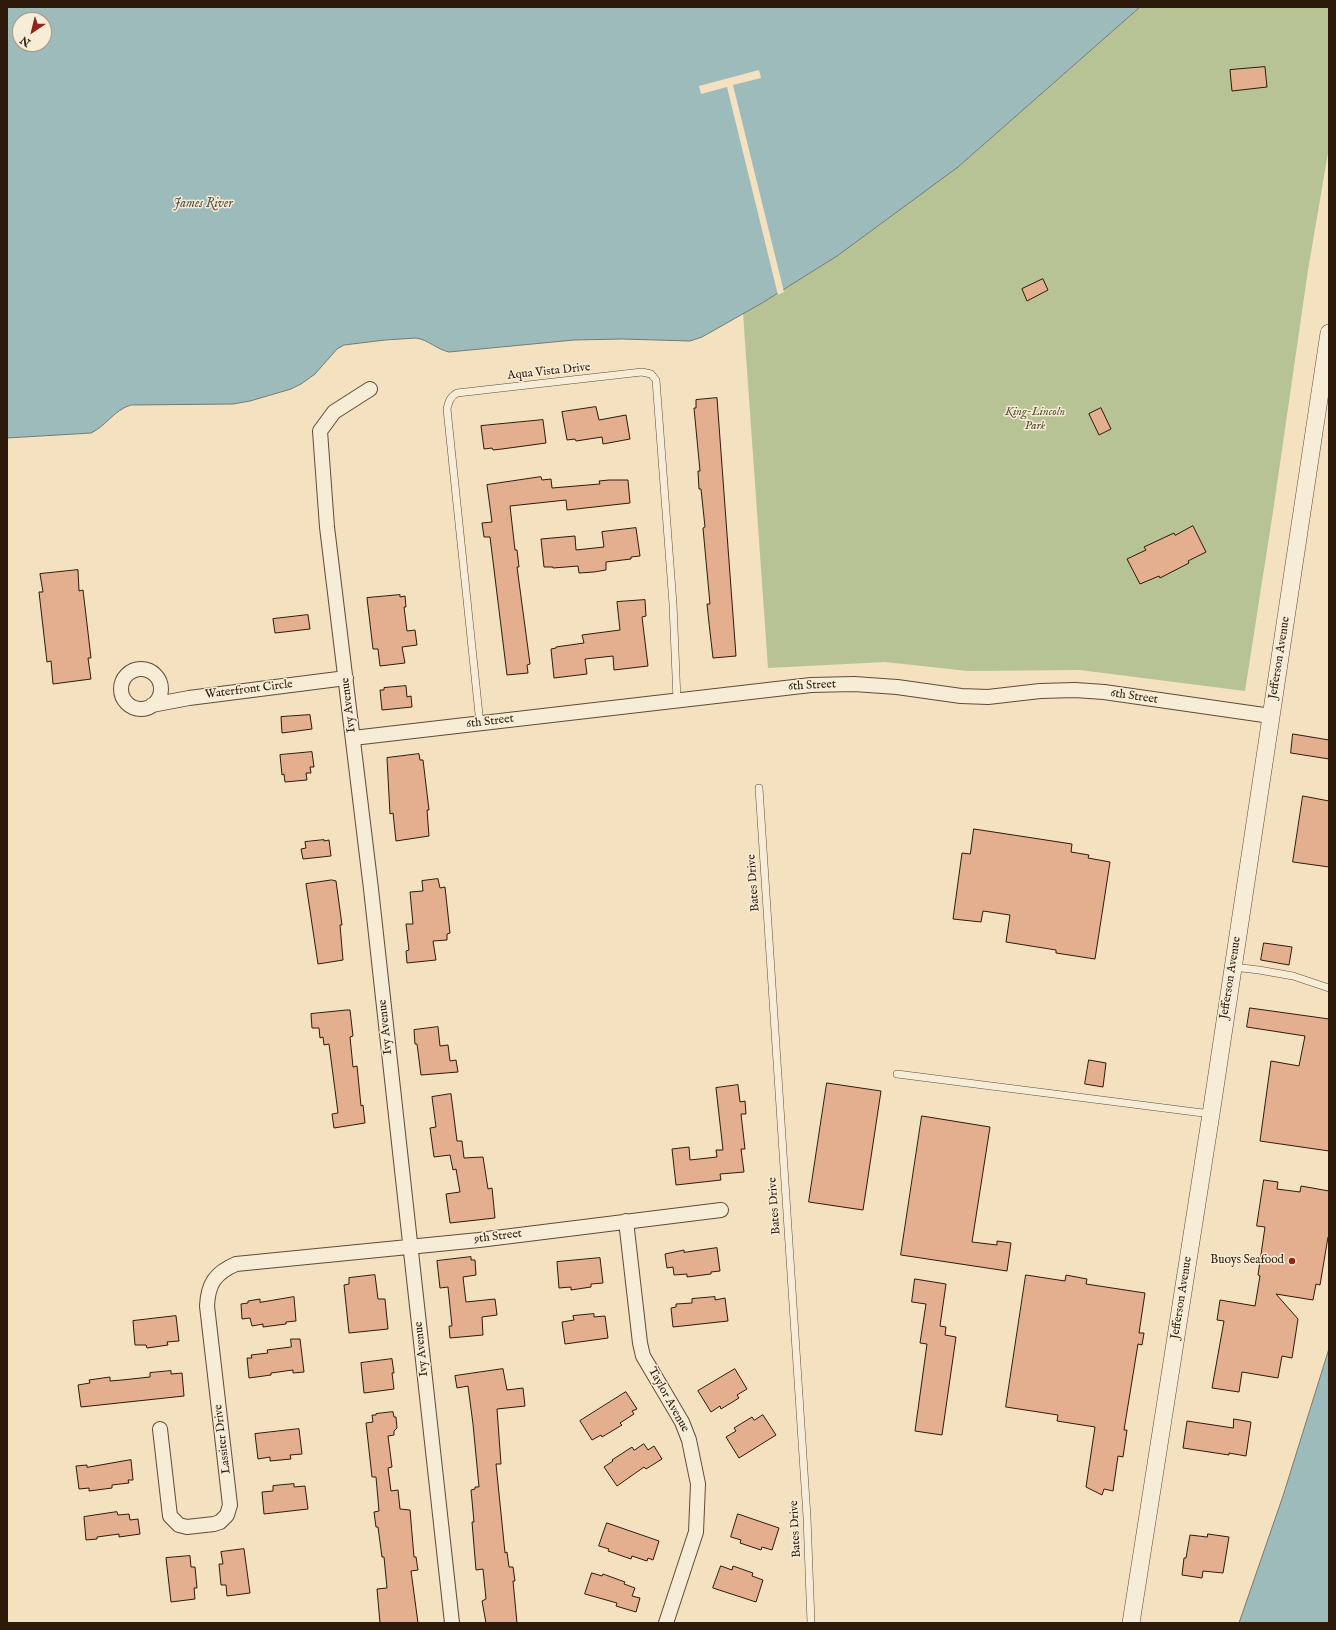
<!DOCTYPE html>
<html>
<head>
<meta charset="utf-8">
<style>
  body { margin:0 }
  #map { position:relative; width:1336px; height:1630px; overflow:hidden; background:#f3e1c0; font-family:"IM FELL English",serif }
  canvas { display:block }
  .frame { position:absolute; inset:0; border:8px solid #2e1a0a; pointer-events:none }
  .north { position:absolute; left:12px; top:12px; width:40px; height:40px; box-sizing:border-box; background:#f7ecd6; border:1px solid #a79884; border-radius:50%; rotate:215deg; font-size:11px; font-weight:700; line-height:16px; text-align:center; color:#2e1a0a }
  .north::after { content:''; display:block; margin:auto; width:14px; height:18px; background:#8f2418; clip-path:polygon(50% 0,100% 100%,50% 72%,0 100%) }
</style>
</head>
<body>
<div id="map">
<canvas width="1336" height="1630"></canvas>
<div class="frame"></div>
<div class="north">N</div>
</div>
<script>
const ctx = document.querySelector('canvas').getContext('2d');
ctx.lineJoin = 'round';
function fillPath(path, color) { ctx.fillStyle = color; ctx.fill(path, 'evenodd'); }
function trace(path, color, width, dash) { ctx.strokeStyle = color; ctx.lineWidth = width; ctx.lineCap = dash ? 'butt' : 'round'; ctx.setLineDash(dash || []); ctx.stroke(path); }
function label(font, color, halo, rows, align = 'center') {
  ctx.font = font + ' "IM FELL English",serif'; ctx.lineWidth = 3; ctx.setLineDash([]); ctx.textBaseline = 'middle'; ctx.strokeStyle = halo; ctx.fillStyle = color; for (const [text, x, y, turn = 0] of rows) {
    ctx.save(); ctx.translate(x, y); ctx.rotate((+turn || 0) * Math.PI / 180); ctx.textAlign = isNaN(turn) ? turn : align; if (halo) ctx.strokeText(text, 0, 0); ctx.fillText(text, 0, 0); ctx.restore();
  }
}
const green = new Path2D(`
  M 1140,7 L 1329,7 L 1329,147 L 1308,270 L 1274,505 L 1245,691 L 1080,670 L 968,671 L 885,662 L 768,668 L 743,313 L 762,303 L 837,256 L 958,167 Z`);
const water = new Path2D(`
  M 7,7 L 1140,7 L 958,167 L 837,256 L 762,303 L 702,337 L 690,341 L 622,339 L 574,340 L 449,352 C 436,349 429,340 416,338 L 385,340 L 344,345 L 337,349 L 315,374 L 301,384 L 291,389 L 250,401 L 233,404 L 131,405 C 114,410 106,426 91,433 L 7,438 ZM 20,20 L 44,20 L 44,44 L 20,44 Z
  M 1329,1349 L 1329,1623 L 1239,1623 L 1283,1496 Z`);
const pier = new Path2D(`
  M 759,70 L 761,78 L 733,85 L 784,292 L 778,295 L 727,87 L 701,94 L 699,86 Z`);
const building = new Path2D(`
  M 1265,67 L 1267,87 L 1232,91 L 1230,70 Z
  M 1043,279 L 1048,290 L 1027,301 L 1022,289 Z
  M 717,398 L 736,656 L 713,658 L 709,623 L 707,604 L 710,604 L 703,528 L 705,527 L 701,489 L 699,489 L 698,471 L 700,471 L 694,408 L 696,408 L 696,400 Z
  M 596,407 L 599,420 L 626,415 L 630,439 L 603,444 L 602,437 L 576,441 L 575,439 L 567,440 L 562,412 Z
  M 1101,408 L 1111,429 L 1099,435 L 1089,414 Z
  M 543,420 L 546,443 L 502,449 L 493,450 L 492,448 L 484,449 L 481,426 Z
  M 541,477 L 542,480 L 551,479 L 552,488 L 600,484 L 599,481 L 609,480 L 628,480 L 630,503 L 567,510 L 566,500 L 510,506 L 515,550 L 517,550 L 519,567 L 517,567 L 530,664 L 527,665 L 528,673 L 507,675 L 490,537 L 484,537 L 482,523 L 492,522 L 487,485 Z
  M 1193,526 L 1206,552 L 1188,561 L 1189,563 L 1160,578 L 1159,576 L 1140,584 L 1127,559 L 1146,550 L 1144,547 L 1174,533 L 1175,535 Z
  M 636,528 L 640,556 L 631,557 L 631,559 L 606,562 L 606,570 L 594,572 L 579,573 L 578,566 L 553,568 L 553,567 L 544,567 L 541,539 L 575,536 L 576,550 L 604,547 L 602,532 Z
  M 78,570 L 79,591 L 83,590 L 91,658 L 88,658 L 91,679 L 53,684 L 51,661 L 47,662 L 39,592 L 43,592 L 40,574 Z
  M 400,595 L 400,597 L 405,596 L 406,607 L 404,607 L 407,631 L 415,630 L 417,645 L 402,647 L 405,663 L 380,666 L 378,649 L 373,649 L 367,598 Z
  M 645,600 L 646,616 L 642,617 L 648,666 L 614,670 L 613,656 L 585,659 L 587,674 L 554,678 L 551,649 L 556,648 L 556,647 L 584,643 L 582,635 L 620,630 L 617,602 Z
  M 308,615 L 310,629 L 275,633 L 273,619 Z
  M 406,686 L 407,697 L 411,696 L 412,707 L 382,710 L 380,690 L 384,690 L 384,688 Z
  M 310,715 L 312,729 L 282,733 L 281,717 Z
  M 1293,734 L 1329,740 L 1329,759 L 1291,753 Z
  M 312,752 L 314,767 L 310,767 L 311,773 L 306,773 L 307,780 L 285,782 L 284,774 L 282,775 L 280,755 Z
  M 419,754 L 420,760 L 423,760 L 429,810 L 427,810 L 429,836 L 396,841 L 393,813 L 390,814 L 387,758 Z
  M 1303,796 L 1329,801 L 1329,867 L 1293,862 Z
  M 974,829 L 1072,844 L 1071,852 L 1089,855 L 1088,858 L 1110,862 L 1095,959 L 1056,953 L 1056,950 L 1006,942 L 1010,915 L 983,911 L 981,922 L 953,919 L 962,853 L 970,854 Z
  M 324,840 L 324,841 L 329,840 L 331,856 L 303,859 L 301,849 L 306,848 L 305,842 Z
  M 438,879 L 440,888 L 445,887 L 450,933 L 447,934 L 447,940 L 433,941 L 436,960 L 407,963 L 406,951 L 409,950 L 406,924 L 413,924 L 410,892 L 423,891 L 422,881 Z
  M 332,880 L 336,881 L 342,925 L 340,925 L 343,960 L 318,964 L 306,884 Z
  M 1264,943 L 1292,947 L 1289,965 L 1261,960 Z
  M 1250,1008 L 1329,1019 L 1329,1151 L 1260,1141 L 1271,1061 L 1299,1066 L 1305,1036 L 1247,1027 Z
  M 347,1010 L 350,1010 L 353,1036 L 350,1037 L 353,1067 L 357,1066 L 361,1106 L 363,1105 L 365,1123 L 334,1128 L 332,1114 L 338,1113 L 329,1044 L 324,1045 L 323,1037 L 320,1038 L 319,1028 L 312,1028 L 311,1014 Z
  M 438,1027 L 440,1046 L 448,1045 L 450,1061 L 456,1060 L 458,1072 L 421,1075 L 417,1044 L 415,1044 L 414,1030 Z
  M 1089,1060 L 1106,1063 L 1103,1087 L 1085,1084 Z
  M 827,1083 L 881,1091 L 863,1210 L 809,1202 Z
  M 738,1085 L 740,1102 L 745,1101 L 746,1114 L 741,1114 L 745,1149 L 741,1149 L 744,1172 L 720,1174 L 721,1180 L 676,1185 L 672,1149 L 689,1147 L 690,1160 L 717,1157 L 716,1150 L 723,1150 L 716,1088 Z
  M 451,1094 L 457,1141 L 462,1141 L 464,1158 L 483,1157 L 488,1189 L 492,1188 L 495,1218 L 450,1223 L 446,1194 L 460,1192 L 456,1169 L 453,1170 L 450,1155 L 434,1157 L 430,1128 L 436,1127 L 432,1097 Z
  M 922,1116 L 990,1127 L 972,1242 L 997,1245 L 997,1241 L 1011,1243 L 1007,1271 L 901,1255 Z
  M 1264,1180 L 1278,1182 L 1277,1189 L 1300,1192 L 1301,1186 L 1329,1191 L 1329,1237 L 1328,1237 L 1320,1285 L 1316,1284 L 1313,1300 L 1276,1294 L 1298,1319 L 1292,1358 L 1282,1356 L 1278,1378 L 1242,1372 L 1239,1392 L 1212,1388 L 1224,1321 L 1217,1320 L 1220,1300 L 1255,1306 L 1260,1276 L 1258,1275 L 1265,1227 L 1257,1226 Z
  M 717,1248 L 720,1271 L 711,1272 L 711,1274 L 687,1277 L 687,1274 L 674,1275 L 673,1267 L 667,1268 L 665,1254 L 684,1250 L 684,1252 Z
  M 471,1257 L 471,1260 L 475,1260 L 476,1275 L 463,1277 L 466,1302 L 495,1299 L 497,1315 L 482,1317 L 483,1335 L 450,1338 L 449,1326 L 452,1326 L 448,1287 L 440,1288 L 437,1261 Z
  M 600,1258 L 603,1283 L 591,1284 L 591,1287 L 571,1290 L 571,1287 L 559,1288 L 557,1262 Z
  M 375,1275 L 378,1299 L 385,1299 L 388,1329 L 349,1333 L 344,1285 L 349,1284 L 349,1278 Z
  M 1026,1275 L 1065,1281 L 1066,1275 L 1087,1279 L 1086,1284 L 1145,1293 L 1139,1333 L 1144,1333 L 1142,1345 L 1138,1344 L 1124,1430 L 1127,1430 L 1123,1457 L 1118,1456 L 1113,1491 L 1104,1489 L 1102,1495 L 1086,1487 L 1095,1427 L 1057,1421 L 1058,1415 L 1006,1407 Z
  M 915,1279 L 946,1284 L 940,1326 L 946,1327 L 945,1335 L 956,1337 L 942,1435 L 915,1431 L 927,1344 L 920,1343 L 926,1304 L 912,1302 Z
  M 294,1297 L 296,1321 L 286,1322 L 286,1324 L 263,1327 L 263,1324 L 252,1326 L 250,1318 L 242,1319 L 241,1304 L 248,1303 L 248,1301 L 260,1299 L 260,1302 Z
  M 715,1297 L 715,1300 L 725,1298 L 728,1321 L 673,1327 L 671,1308 L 676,1307 L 676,1304 L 692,1303 L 692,1299 Z
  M 594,1314 L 594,1317 L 605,1316 L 608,1338 L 565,1344 L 562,1322 L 574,1320 L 573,1316 Z
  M 176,1316 L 179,1341 L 167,1342 L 168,1345 L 147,1348 L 146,1345 L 135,1345 L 133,1321 Z
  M 291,1339 L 300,1339 L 304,1372 L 293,1373 L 293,1370 L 271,1373 L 271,1375 L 249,1378 L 247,1358 L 252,1358 L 251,1355 L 268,1353 L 267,1350 L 291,1347 Z
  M 392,1359 L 394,1373 L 392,1373 L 394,1389 L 364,1393 L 361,1363 Z
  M 503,1369 L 507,1390 L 523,1388 L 525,1406 L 497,1409 L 501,1464 L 496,1464 L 505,1553 L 507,1552 L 509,1567 L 513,1567 L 515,1581 L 513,1581 L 517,1623 L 486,1623 L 482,1601 L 486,1599 L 483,1569 L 476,1570 L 472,1522 L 474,1522 L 471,1490 L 475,1489 L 475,1487 L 479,1487 L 473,1424 L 468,1386 L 457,1388 L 455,1376 Z
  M 735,1369 L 747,1389 L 737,1395 L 739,1398 L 721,1409 L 720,1406 L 711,1412 L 698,1391 Z
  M 171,1371 L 171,1374 L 182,1373 L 184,1396 L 81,1407 L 78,1385 L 90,1383 L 89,1380 L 110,1377 L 110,1381 L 122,1380 L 150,1377 L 150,1373 Z
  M 626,1392 L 637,1409 L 632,1411 L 634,1414 L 620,1423 L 622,1425 L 602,1437 L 601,1435 L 592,1440 L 580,1421 Z
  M 393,1412 L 394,1417 L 396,1417 L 397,1428 L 394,1431 L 394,1435 L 388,1436 L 392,1467 L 388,1468 L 391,1491 L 398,1490 L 400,1509 L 410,1510 L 414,1557 L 416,1557 L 418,1570 L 411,1571 L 418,1623 L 380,1623 L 377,1589 L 387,1588 L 384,1557 L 382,1557 L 378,1527 L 376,1527 L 374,1512 L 379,1511 L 376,1477 L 372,1477 L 366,1423 L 373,1422 L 372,1415 L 376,1415 L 376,1414 Z
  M 763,1415 L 776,1435 L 739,1458 L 726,1437 L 736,1431 L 734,1428 L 752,1417 L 754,1420 Z
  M 1234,1419 L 1251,1422 L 1246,1456 L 1229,1453 L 1229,1455 L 1183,1448 L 1187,1421 L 1233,1428 Z
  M 299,1429 L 302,1454 L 290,1455 L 291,1459 L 270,1461 L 270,1457 L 258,1459 L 255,1434 Z
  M 644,1444 L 648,1450 L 654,1446 L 662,1459 L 646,1469 L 644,1467 L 617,1486 L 604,1467 L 613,1461 L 612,1460 L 632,1447 L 634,1450 Z
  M 131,1460 L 133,1480 L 128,1480 L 129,1483 L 112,1485 L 112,1488 L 89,1491 L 89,1488 L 79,1489 L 76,1466 L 87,1465 L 87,1467 Z
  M 294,1484 L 294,1487 L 305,1486 L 308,1509 L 264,1514 L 262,1492 L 273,1491 L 273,1486 Z
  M 117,1512 L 118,1515 L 129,1514 L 130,1520 L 138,1519 L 140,1534 L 119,1537 L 119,1534 L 97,1537 L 97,1539 L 86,1540 L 84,1517 Z
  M 738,1514 L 779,1528 L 772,1550 L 762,1547 L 761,1550 L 740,1543 L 741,1540 L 731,1537 Z
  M 607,1523 L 659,1541 L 653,1560 L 648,1558 L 647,1561 L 632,1556 L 631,1559 L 608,1551 L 609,1549 L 599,1546 Z
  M 1208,1534 L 1229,1537 L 1223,1573 L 1203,1571 L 1202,1578 L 1182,1575 L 1184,1558 L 1186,1558 L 1190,1535 L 1207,1537 Z
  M 244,1549 L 250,1593 L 227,1596 L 226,1585 L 221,1585 L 219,1564 L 223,1564 L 221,1552 Z
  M 190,1556 L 191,1567 L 195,1567 L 197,1588 L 194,1588 L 195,1599 L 171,1602 L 166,1558 Z
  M 721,1566 L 732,1570 L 733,1566 L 753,1573 L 752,1576 L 763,1580 L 756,1602 L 713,1588 Z
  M 592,1573 L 602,1576 L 603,1574 L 625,1582 L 624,1584 L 635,1588 L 632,1596 L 640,1598 L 636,1612 L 616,1606 L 617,1603 L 585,1594 Z`);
const service = new Path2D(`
  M 480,724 L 447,409 C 449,401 450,397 457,393 L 642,372 L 651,374 L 656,380 L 673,604 L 677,700
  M 759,788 L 807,1517 L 811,1623
  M 1233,967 L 1259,970 L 1293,976 L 1329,988
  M 897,1074 L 1211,1114`);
const minor = new Path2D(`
  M 370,389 L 334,412 L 320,431 L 327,527 L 371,889 L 452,1623
  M121 689a20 20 0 1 1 40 0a20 20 0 1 1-40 0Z
  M 152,705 L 189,698 L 346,678
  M 353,738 L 811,685 L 854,684 L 897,687 L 961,696 L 988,697 L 1040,691 L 1075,690 L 1104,692 L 1271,716
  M 626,1221 L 640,1343 L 643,1356 L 682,1422 L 689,1440 L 698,1484 L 696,1532 L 666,1623
  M 160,1429 L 170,1516 L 179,1525 L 187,1527 L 214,1524 L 220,1522 L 227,1515 L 230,1505 L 207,1306 C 208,1284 215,1273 236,1264 L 479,1240 L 721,1210`);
const tertiary = new Path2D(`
  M 1131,1623 L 1211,1114 L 1329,333`);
const markers = [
  [1292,1261,4,"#8f2418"]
];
const streetNames = [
  ["Aqua Vista Drive",549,372,-6],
  ["Jefferson Avenue",1280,658,-81],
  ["6th Street",812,686,-3],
  ["Waterfront Circle",249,690,-7],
  ["6th Street",1134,697,8],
  ["Ivy Avenue",349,705,-97],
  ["6th Street",490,722,-7],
  ["Bates Drive",754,883,-94],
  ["Jefferson Avenue",1231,978,-81],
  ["Ivy Avenue",386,1027,-96],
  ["Bates Drive",775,1206,-94],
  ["9th Street",498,1237,-7],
  ["Jefferson Avenue",1182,1298,-81],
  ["Ivy Avenue",422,1349,-96],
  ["Taylor Avenue",668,1400,61],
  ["Lassiter Drive",223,1439,-97],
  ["Bates Drive",796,1529,-93]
];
const parkNames = [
  ["King-Lincoln",1035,413],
  ["Park",1035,427]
];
const poiNames = [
  ["Buoys Seafood",1284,1261]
];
const waterNames = [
  ["James River",203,204]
];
fillPath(green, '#b8c395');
fillPath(water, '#9ebbbb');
trace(water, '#717b74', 1);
fillPath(pier, '#f3e1c0');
fillPath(building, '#e4af8f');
trace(building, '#2e1a0a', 1);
trace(service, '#5f4c38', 8);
trace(minor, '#5f4c38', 16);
trace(tertiary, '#5f4c38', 18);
trace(service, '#f7ecd6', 7);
trace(minor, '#f7ecd6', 14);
trace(tertiary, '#f7ecd6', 17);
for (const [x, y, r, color] of markers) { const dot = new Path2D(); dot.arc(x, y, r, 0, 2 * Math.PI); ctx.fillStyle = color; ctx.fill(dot); trace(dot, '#f7ecd6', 1.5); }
label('12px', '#2e1a0a', '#f7ecd6', streetNames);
label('italic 12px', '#574d34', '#f7ecd6', parkNames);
label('12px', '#2e1a0a', '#f7ecd6', poiNames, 'right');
label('italic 13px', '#555248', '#f7ecd6', waterNames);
</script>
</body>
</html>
